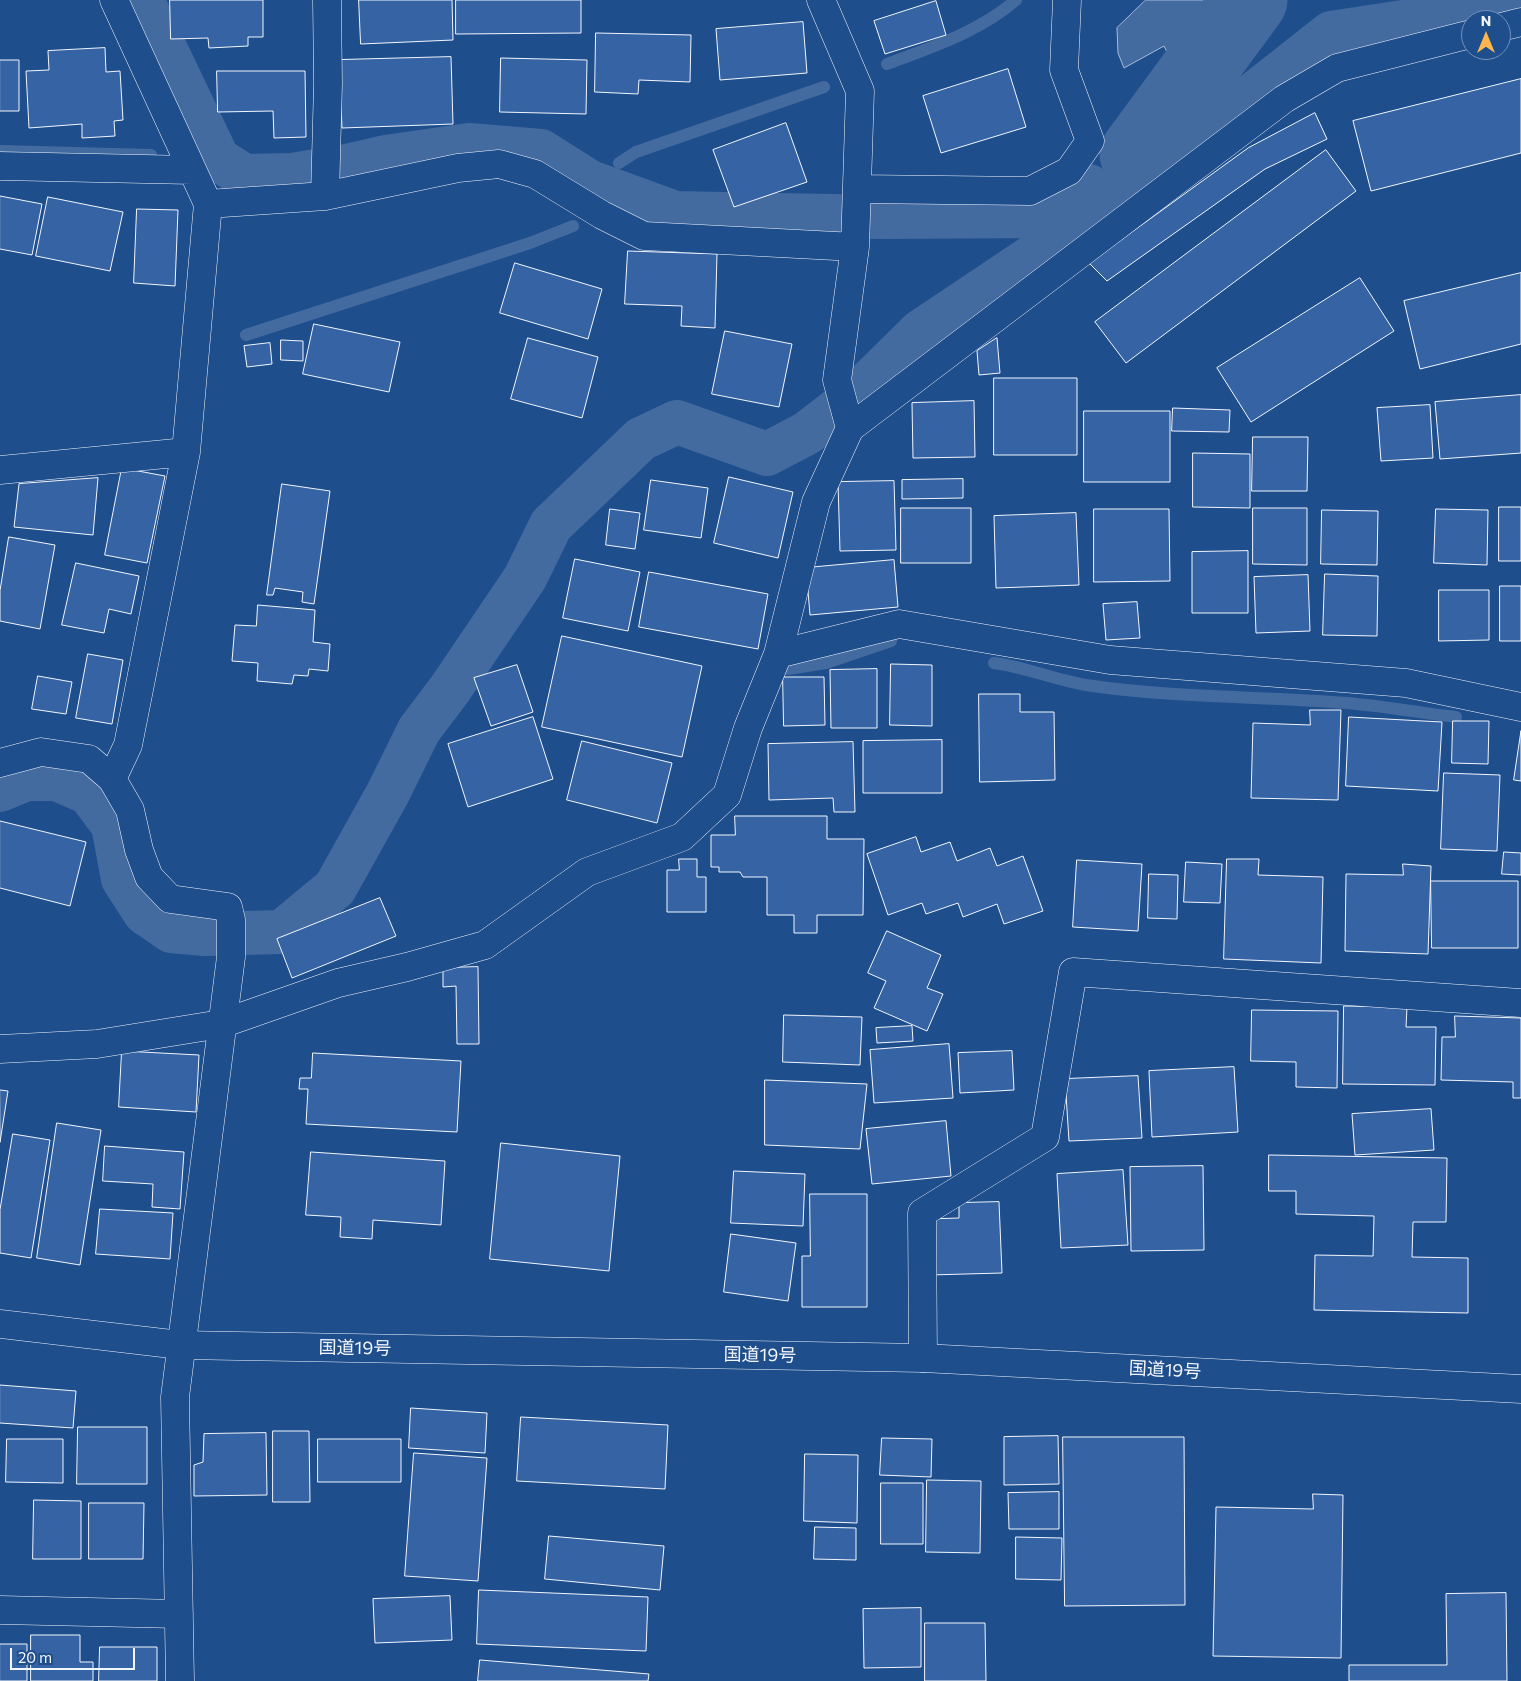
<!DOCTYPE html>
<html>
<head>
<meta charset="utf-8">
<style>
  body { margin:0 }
  #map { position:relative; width:1521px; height:1681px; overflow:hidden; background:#1f4e8c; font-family:Commissioner,sans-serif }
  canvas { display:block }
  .north { position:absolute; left:1461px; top:10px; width:50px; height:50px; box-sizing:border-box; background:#1f4e8c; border:1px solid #7391ba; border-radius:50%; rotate:0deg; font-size:14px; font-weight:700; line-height:20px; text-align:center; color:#f2f6ff }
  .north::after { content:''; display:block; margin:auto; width:18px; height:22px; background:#ffb74d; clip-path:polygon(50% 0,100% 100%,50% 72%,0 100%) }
  .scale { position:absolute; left:10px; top:1648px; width:125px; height:22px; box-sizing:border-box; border:2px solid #f2f6ff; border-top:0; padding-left:6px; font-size:15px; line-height:18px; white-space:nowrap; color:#f2f6ff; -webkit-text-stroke:4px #1f4e8c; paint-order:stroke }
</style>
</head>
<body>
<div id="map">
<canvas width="1521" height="1681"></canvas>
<div class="north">N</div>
<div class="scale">20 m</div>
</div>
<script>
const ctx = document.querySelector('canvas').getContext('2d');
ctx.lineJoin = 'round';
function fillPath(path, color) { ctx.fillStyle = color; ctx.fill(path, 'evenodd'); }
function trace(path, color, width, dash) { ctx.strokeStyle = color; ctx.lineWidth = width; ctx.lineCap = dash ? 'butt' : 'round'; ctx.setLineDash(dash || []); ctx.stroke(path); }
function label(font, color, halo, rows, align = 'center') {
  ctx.font = font + ' Commissioner,"Noto Sans JP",sans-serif'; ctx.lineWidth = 4; ctx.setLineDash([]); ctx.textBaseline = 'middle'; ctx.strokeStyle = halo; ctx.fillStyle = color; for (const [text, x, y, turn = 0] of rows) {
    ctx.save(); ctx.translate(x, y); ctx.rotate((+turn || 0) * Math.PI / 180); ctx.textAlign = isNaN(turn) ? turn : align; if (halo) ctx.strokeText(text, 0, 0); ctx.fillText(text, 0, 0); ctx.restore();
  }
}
const water = new Path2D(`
  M 1146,0 L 1216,0 L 1189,34 L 1190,44 L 1169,56 L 1164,46 L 1124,68 L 1118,53 L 1117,28 Z`);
const stream = new Path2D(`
  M 887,64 C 932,47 979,32 1016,0
  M 0,151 L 151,155
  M 619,163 L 636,152 L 824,87
  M 246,335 L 530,243 L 573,226
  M 994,663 C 1026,667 1055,680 1086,685 C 1172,698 1260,696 1347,703 C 1384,706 1420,713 1456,717
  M 788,669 L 826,663 L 891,641`);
const canal = new Path2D(`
  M 142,0 L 218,159 L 244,176 L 292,175 L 347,166 L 386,157 L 469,145 L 541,151 L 590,182 L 675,213 L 881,217 L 1044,216 L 1089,186
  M 0,790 L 27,779 L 57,779 L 89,793 L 113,825 L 123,879 L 145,913 L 171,931 L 205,934 L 282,932 L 335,888 L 388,793 L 419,730 L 450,689 L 525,578 L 551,525 L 641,439 L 677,422 L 767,454 L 807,433 L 855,396 L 921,331 L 1102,210 L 1165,164 L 1331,33 L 1521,4`);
const river = new Path2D(`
  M 1137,154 L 1250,0`);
const building = new Path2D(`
  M 170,0 L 263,0 L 263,37 L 248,37 L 248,46 L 209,48 L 208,38 L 171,39 Z
  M 359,0 L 452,0 L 453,40 L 361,44 Z
  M 456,0 L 581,0 L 581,33 L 456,34 Z
  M 936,1 L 946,35 L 885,54 L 874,21 Z
  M 803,22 L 807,73 L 720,80 L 716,29 Z
  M 596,33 L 691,35 L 690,82 L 639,80 L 638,94 L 595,92 Z
  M 105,48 L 106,72 L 120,71 L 123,120 L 114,121 L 115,136 L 82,138 L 82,124 L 29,128 L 26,71 L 49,70 L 48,51 Z
  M 451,57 L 453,124 L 342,128 L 339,60 Z
  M 501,58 L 587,60 L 586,114 L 500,112 Z
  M 0,60 L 19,60 L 19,111 L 0,111 Z
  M 1008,69 L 1026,127 L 941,153 L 923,96 Z
  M 217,71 L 305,71 L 306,137 L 274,138 L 273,111 L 218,112 Z
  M 1521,79 L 1521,153 L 1371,191 L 1353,121 Z
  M 1315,113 L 1327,139 L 1265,169 L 1107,281 L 1089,263 L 1248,148 Z
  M 786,123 L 807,182 L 734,207 L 713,150 Z
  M 1326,150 L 1356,191 L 1126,363 L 1095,322 Z
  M 0,196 L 42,204 L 32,255 L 0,249 Z
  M 48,197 L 123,212 L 110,271 L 36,256 Z
  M 137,209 L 178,210 L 175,286 L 134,283 Z
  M 628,251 L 717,254 L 715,328 L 681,326 L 682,306 L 625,304 Z
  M 515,263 L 602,289 L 588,339 L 500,313 Z
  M 1521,273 L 1521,344 L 1420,369 L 1404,301 Z
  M 1360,278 L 1394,331 L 1251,422 L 1217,368 Z
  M 314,324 L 400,342 L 389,392 L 303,374 Z
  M 725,331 L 792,344 L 779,407 L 712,394 Z
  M 528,338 L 598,357 L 582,418 L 511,399 Z
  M 997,338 L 1000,373 L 979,375 L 977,351 Z
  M 281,340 L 303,341 L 303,361 L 281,360 Z
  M 270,343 L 272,364 L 247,367 L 244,346 Z
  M 994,378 L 1077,378 L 1077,455 L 994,455 Z
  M 1521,395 L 1521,453 L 1440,459 L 1435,402 Z
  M 974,401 L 975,457 L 913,458 L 912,403 Z
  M 1430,405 L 1433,458 L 1381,461 L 1377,408 Z
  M 1173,408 L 1230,410 L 1229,432 L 1172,431 Z
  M 1084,411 L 1170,411 L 1170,482 L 1084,482 Z
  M 1253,437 L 1308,437 L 1307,491 L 1252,491 Z
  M 1193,453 L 1250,454 L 1250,508 L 1193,507 Z
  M 122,468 L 165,476 L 147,563 L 105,555 Z
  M 729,477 L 793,492 L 778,558 L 714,543 Z
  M 98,478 L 93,535 L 14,527 L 19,484 Z
  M 963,479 L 963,498 L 902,499 L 902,480 Z
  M 651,480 L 708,488 L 701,538 L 644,530 Z
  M 894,481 L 896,550 L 840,551 L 838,482 Z
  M 282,484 L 330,491 L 314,604 L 302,602 L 303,592 L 275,588 L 273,595 L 267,595 Z
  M 1499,507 L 1521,507 L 1521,561 L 1499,561 Z
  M 901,508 L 971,508 L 971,563 L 901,563 Z
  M 1253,508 L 1307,508 L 1307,565 L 1253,564 Z
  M 610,509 L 640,513 L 635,549 L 606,545 Z
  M 1094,509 L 1169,509 L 1170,581 L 1094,582 Z
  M 1436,509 L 1488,510 L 1487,565 L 1434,563 Z
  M 1322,510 L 1378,511 L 1377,565 L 1321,564 Z
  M 1076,513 L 1079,585 L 996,588 L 994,516 Z
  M 9,537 L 55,545 L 40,629 L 0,621 L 0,591 Z
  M 1248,551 L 1248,613 L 1192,613 L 1192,552 Z
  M 575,559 L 640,572 L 628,631 L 563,618 Z
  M 894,560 L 898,607 L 810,615 L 806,568 Z
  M 76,563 L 139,576 L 131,614 L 109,609 L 104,633 L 62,625 Z
  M 649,572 L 768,594 L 758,649 L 639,627 Z
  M 1325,574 L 1378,576 L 1377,636 L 1323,635 Z
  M 1308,575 L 1310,631 L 1256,633 L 1254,577 Z
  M 1500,586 L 1521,586 L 1521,641 L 1500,641 Z
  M 1439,590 L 1489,590 L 1489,640 L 1439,641 Z
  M 1137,602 L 1140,638 L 1106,640 L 1103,604 Z
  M 258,605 L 315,610 L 313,642 L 330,644 L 328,671 L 309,669 L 308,676 L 294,675 L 292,684 L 257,681 L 258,663 L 232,661 L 235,625 L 256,626 Z
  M 562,636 L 702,666 L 682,757 L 542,727 Z
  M 88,654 L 123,660 L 112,724 L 76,718 Z
  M 891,664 L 932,665 L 932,726 L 890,725 Z
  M 517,665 L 533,712 L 491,726 L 474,678 Z
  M 877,669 L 877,728 L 831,728 L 830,670 Z
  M 38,676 L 72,682 L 66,714 L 32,709 Z
  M 783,677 L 824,677 L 825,725 L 784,726 Z
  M 979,694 L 1020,694 L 1020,712 L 1054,712 L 1055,780 L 980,782 Z
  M 1310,710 L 1341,710 L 1338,800 L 1251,798 L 1253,723 L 1310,725 Z
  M 533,717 L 553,779 L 468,807 L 448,744 Z
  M 1349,717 L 1442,722 L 1438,791 L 1346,786 Z
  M 1453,721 L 1489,721 L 1488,764 L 1452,763 Z
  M 1521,731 L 1521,781 L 1514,780 Z
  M 942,740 L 942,793 L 863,793 L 863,741 Z
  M 582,741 L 672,763 L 657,823 L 567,800 Z
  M 853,742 L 855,812 L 834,812 L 833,798 L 769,800 L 768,744 Z
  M 1444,773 L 1500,775 L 1497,851 L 1441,849 Z
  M 735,816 L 827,816 L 827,839 L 864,839 L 863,915 L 817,915 L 817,933 L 794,933 L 794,915 L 767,915 L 767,877 L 743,877 L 740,872 L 719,872 L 719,867 L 711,867 L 711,835 L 735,835 Z
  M 0,821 L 86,842 L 70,906 L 0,888 Z
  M 916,837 L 921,852 L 950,842 L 957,861 L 990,848 L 997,866 L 1023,856 L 1043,911 L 1004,924 L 997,904 L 963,917 L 958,903 L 926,914 L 922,903 L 888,915 L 867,854 Z
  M 1504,852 L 1521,853 L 1521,875 L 1502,874 Z
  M 679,859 L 697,859 L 697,877 L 706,877 L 706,912 L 667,912 L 667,870 L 679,870 Z
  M 1227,859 L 1259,859 L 1258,875 L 1323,877 L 1321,963 L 1224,959 Z
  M 1077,860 L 1142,864 L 1138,931 L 1073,927 Z
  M 1186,862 L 1222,864 L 1220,903 L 1184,902 Z
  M 1403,864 L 1431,866 L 1428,954 L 1345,951 L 1346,874 L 1403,875 Z
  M 1149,874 L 1178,875 L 1177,919 L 1148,918 Z
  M 1431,881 L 1518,881 L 1518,948 L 1432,948 Z
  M 380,898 L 396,936 L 292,978 L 277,939 Z
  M 887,931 L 941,955 L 927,988 L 943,994 L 927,1031 L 874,1008 L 886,981 L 868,973 Z
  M 478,967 L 479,1044 L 457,1044 L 456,986 L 443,987 L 443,968 Z
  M 1344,1006 L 1407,1007 L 1406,1027 L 1436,1027 L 1435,1085 L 1343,1084 Z
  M 1252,1010 L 1338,1011 L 1337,1088 L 1296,1087 L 1296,1062 L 1251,1061 Z
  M 784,1015 L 862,1017 L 860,1065 L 783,1062 Z
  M 1455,1016 L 1521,1018 L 1521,1098 L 1513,1098 L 1513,1082 L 1441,1080 L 1442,1037 L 1455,1037 Z
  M 912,1026 L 913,1041 L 877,1043 L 876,1028 Z
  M 949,1044 L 953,1098 L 874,1103 L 870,1050 Z
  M 122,1051 L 199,1055 L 196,1112 L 119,1107 Z
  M 1012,1051 L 1014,1090 L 960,1093 L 958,1053 Z
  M 313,1053 L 461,1061 L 457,1132 L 306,1124 L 308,1089 L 299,1089 L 300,1078 L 311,1078 Z
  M 1234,1067 L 1238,1132 L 1152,1137 L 1149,1071 Z
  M 1138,1076 L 1142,1138 L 1069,1141 L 1065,1079 Z
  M 765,1080 L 867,1084 L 860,1149 L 765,1145 Z
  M 0,1090 L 8,1091 L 0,1142 Z
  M 1431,1109 L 1434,1150 L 1355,1155 L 1352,1114 Z
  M 946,1121 L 951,1176 L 872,1184 L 866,1129 Z
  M 57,1123 L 101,1130 L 80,1265 L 37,1258 Z
  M 13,1134 L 50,1140 L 31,1258 L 0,1253 L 0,1210 Z
  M 501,1143 L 620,1156 L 609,1271 L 490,1259 Z
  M 105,1146 L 184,1152 L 180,1209 L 152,1207 L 153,1184 L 103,1181 Z
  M 311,1152 L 445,1161 L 441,1225 L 373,1220 L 372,1239 L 340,1237 L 341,1217 L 306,1215 Z
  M 1269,1155 L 1447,1158 L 1446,1222 L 1413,1222 L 1412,1257 L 1468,1258 L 1468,1313 L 1314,1310 L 1315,1255 L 1373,1256 L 1374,1216 L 1296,1214 L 1296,1191 L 1269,1191 Z
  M 1203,1166 L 1204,1250 L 1131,1251 L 1130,1167 Z
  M 1123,1170 L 1128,1245 L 1061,1248 L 1057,1174 Z
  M 734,1171 L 805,1174 L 803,1226 L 731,1223 Z
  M 810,1194 L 867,1194 L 867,1307 L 802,1307 L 802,1256 L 810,1256 Z
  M 999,1202 L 1002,1273 L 929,1275 L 927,1219 L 959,1218 L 959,1203 Z
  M 100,1209 L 173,1213 L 170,1259 L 96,1254 Z
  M 731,1234 L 796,1243 L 788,1301 L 724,1292 Z
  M 0,1385 L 76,1391 L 73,1428 L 0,1423 Z
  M 411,1408 L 487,1413 L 485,1453 L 409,1448 Z
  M 521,1417 L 668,1425 L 665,1489 L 517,1481 Z
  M 78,1427 L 147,1427 L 147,1484 L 77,1484 Z
  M 273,1431 L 309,1431 L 310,1502 L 273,1502 Z
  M 266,1433 L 267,1495 L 194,1496 L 194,1465 L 203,1462 L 204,1434 Z
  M 1058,1436 L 1059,1484 L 1004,1485 L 1004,1437 Z
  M 1063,1437 L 1184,1437 L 1185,1605 L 1065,1606 Z
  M 882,1438 L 932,1439 L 931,1477 L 880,1475 Z
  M 7,1439 L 63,1439 L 63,1483 L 6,1482 Z
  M 318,1439 L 401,1439 L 401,1482 L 318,1482 Z
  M 414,1453 L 487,1458 L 478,1581 L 405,1576 Z
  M 805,1454 L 858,1455 L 857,1523 L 804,1521 Z
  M 927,1480 L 981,1481 L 980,1553 L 926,1552 Z
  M 881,1483 L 923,1483 L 923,1544 L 881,1544 Z
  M 1059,1492 L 1059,1529 L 1009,1529 L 1008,1493 Z
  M 1313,1494 L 1343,1495 L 1341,1658 L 1213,1656 L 1216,1507 L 1313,1509 Z
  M 34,1500 L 81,1501 L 81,1559 L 33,1559 Z
  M 89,1503 L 144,1503 L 143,1559 L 89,1559 Z
  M 815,1527 L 856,1528 L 856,1560 L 814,1559 Z
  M 549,1536 L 664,1546 L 660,1590 L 545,1579 Z
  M 1016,1537 L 1062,1538 L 1061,1580 L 1016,1579 Z
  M 479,1590 L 648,1597 L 646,1651 L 477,1644 Z
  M 1506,1593 L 1507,1681 L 1349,1681 L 1349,1665 L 1447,1665 L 1446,1594 Z
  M 450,1596 L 452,1640 L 375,1643 L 373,1599 Z
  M 921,1608 L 921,1667 L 864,1668 L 863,1609 Z
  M 925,1623 L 985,1623 L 986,1681 L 925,1681 Z
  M 31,1635 L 80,1635 L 80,1662 L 93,1662 L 93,1681 L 31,1681 Z
  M 0,1644 L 27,1644 L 27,1681 L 0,1681 Z
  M 100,1647 L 157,1647 L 157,1681 L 99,1681 Z
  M 480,1660 L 649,1674 L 648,1681 L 478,1681 Z`);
const minor = new Path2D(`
  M 821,0 L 860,91 L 855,247 L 837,380 L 850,428
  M 1501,27 L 1521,22
  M 0,166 L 192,170
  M 858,189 L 1030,191 L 1069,171 L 1090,141 L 1064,70 L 1067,0
  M 325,196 L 328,83 L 327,0
  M 208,204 L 325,196 L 458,168 L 499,164 L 535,174 L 602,215 L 644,236 L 855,247
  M 0,470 L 186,452
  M 778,654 L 899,624 L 1110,660 L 1406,683 L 1521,707
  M 0,763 L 41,752 L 89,759 L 112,779 L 130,810 L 139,850 L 149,877 L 170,899 L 228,907 L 231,920 L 231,957 L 175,1397 L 180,1681
  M 112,779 L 128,745 L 186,452 L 208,204 L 114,0
  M 0,1049 L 97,1044 L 221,1024 L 338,983 L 407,967 L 485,945 L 587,872 L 682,837 L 727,795 L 748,728 L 778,654 L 816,502 L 850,428 L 1284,99 L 1337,68 L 1471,34
  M 923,1358 L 922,1213 L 1045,1137 L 1073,972 L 1521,1003
  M 0,1610 L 179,1614`);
const highway = new Path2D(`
  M 0,1324 L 180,1345 L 923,1358 L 1521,1389`);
const streetNames = [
  ["国道19号",355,1348,1],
  ["国道19号",760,1355,1],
  ["国道19号",1165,1370,3]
];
fillPath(water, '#446ba0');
trace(water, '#a8bbd7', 1);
trace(stream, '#446ba0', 12);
trace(canal, '#446ba0', 44);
trace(river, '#446ba0', 75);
fillPath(building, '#3563a3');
trace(building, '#f2f6ff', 1);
trace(minor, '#f2f6ff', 29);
trace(highway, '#f2f6ff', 29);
trace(minor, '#1f4e8c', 28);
trace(highway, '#1f4e8c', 28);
label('18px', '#f2f6ff', '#1f4e8c', streetNames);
</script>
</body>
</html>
